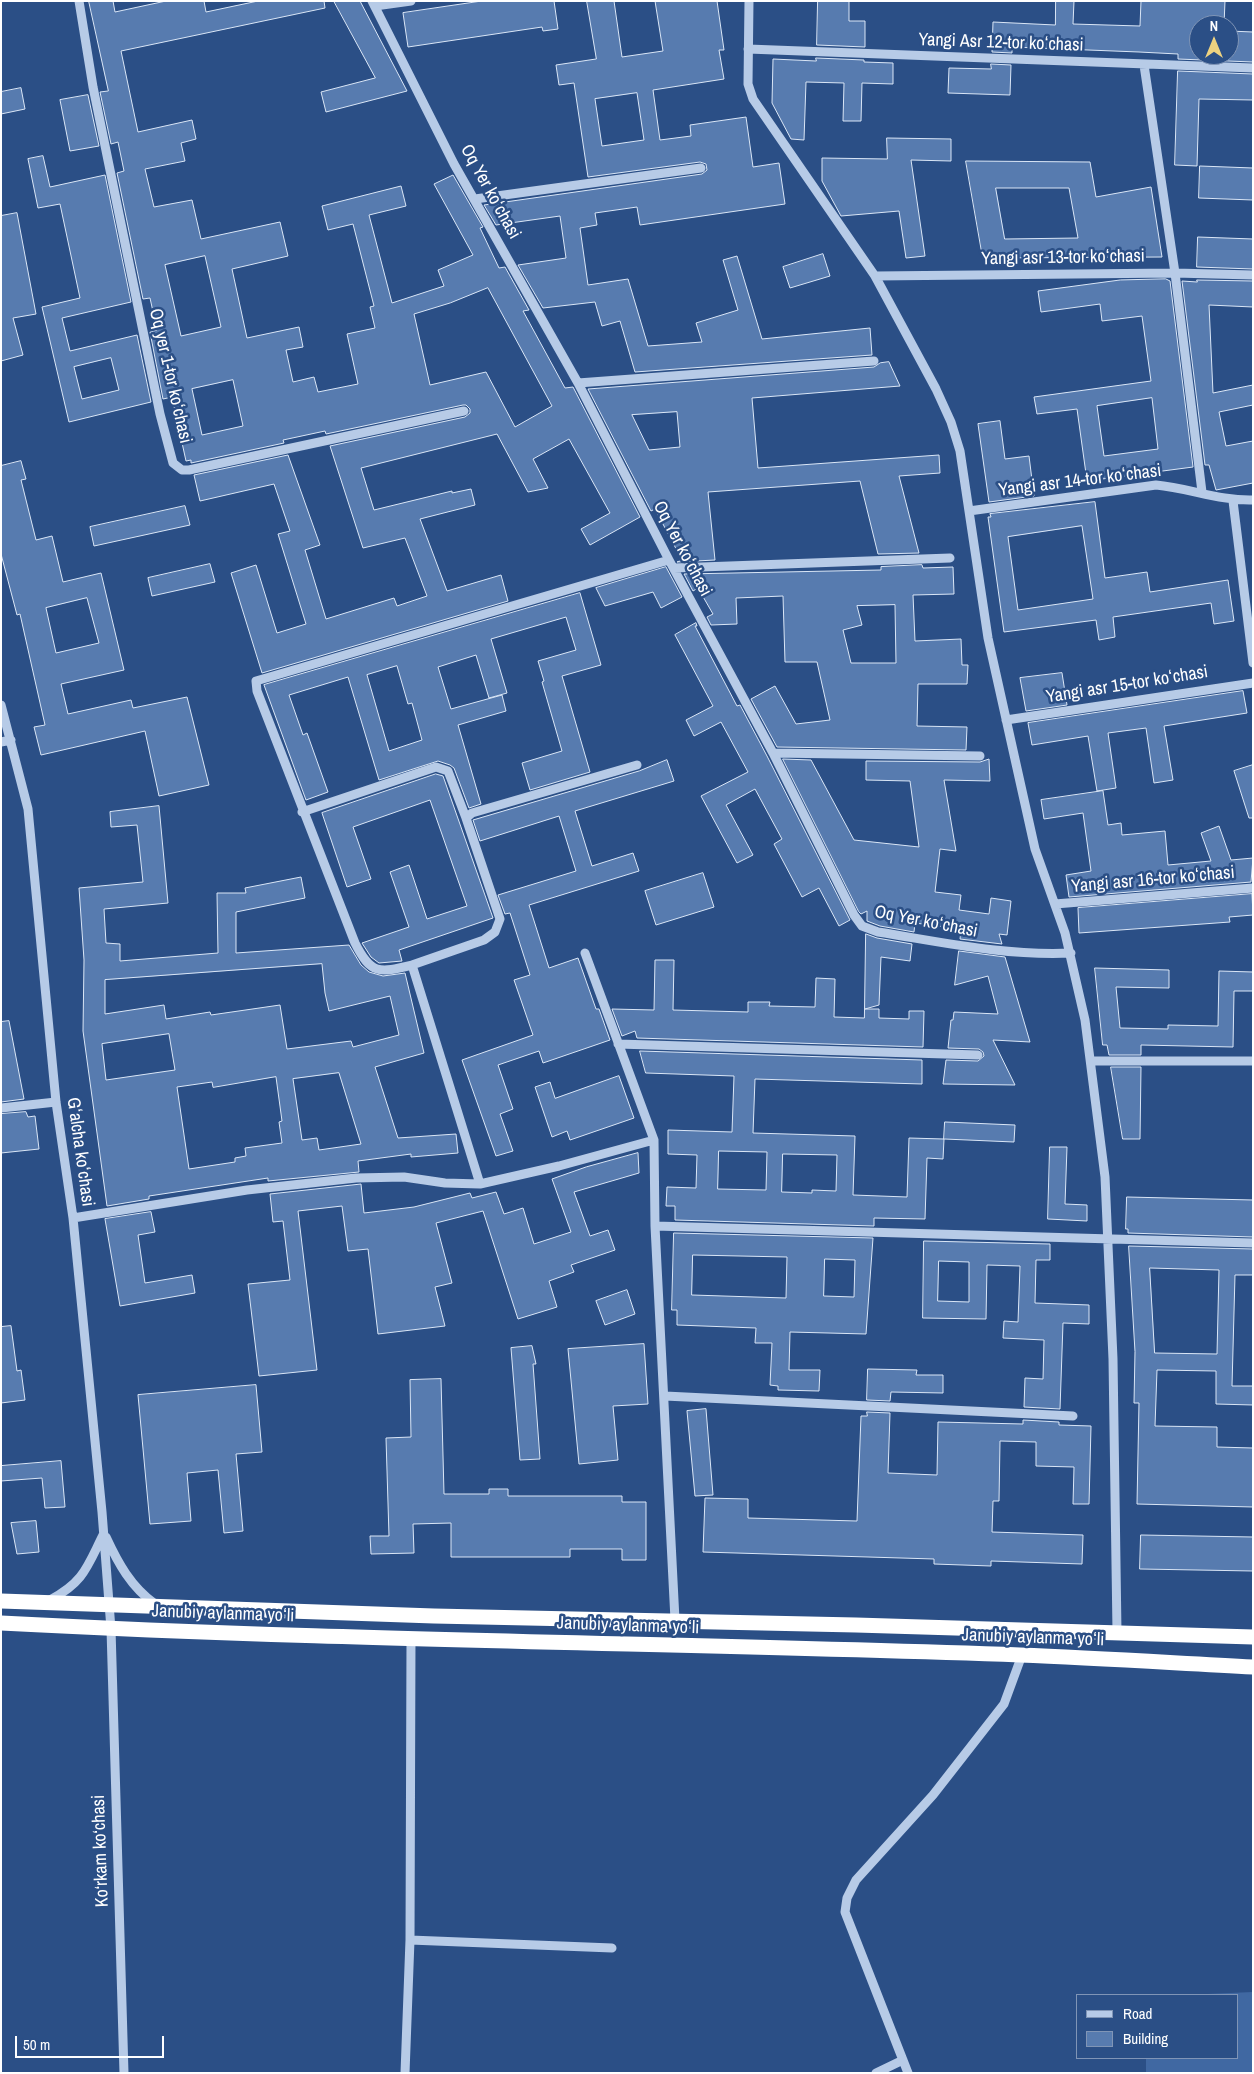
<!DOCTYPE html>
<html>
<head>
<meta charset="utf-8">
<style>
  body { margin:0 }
  #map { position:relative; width:1254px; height:2074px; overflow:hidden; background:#2b4f86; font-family:"Archivo Narrow",sans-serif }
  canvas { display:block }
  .frame { position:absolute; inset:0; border:2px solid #fff; pointer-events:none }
  .legend { position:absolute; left:1076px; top:1994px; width:162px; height:65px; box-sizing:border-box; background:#2b4f86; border:1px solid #8095b6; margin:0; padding:6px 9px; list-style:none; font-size:15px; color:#fff }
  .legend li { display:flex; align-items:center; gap:10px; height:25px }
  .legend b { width:25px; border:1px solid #8095b6 }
  .north { position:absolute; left:1189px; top:15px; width:50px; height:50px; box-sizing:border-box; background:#2b4f86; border:1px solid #8095b6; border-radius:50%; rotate:0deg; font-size:14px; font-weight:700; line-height:20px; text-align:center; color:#fff }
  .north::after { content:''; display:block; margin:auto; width:18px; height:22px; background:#edd280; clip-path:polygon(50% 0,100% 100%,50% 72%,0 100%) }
  .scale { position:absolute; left:15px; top:2036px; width:149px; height:22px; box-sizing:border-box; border:2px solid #fff; border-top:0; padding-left:6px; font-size:15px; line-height:18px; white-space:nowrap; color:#fff; -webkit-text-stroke:4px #2b4f86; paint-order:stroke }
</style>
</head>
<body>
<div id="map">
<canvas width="1254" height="2074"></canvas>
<div class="frame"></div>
<ul class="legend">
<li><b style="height:6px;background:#b7cbe7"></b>Road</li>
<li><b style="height:14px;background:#577baf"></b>Building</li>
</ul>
<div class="north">N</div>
<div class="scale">50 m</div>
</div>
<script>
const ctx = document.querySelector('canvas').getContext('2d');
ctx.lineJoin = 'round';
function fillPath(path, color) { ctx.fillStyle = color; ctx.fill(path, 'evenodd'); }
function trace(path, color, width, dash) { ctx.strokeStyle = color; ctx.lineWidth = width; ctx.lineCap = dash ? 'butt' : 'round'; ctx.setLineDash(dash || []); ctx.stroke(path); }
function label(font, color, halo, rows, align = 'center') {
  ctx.font = font + ' "Archivo Narrow",sans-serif'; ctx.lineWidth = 5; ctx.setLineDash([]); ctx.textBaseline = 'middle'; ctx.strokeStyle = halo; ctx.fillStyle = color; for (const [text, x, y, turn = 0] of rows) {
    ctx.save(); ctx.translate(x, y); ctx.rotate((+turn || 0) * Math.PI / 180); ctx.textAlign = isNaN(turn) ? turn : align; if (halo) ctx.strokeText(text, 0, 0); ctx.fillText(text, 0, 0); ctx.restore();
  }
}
const green = new Path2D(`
  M 1253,1992 L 1253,2073 L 1146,2073 L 1146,2058 L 1238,2058 L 1238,1995 L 1184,1995 Z`);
const building = new Path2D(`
  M 89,1 L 113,1 L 115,12 L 166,1 L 204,1 L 206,12 L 258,1 L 324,1 L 325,8 L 121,51 L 138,132 L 192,120 L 196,139 L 181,143 L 185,161 L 145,169 L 154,207 L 192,200 L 201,239 L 280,222 L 288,256 L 232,269 L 247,338 L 299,327 L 303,347 L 286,350 L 293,382 L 314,377 L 318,392 L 358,384 L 347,334 L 375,328 L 370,307 L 374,306 L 353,224 L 328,230 L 322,206 L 401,186 L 406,206 L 369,215 L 392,303 L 444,286 L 438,270 L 473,255 L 434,184 L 453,175 L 483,227 L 480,228 L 499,268 L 505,267 L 529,310 L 523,311 L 565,388 L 573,387 L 640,517 L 590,545 L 581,529 L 610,513 L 569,439 L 533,459 L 548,488 L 528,492 L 497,434 L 361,468 L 374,510 L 452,491 L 452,493 L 471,489 L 475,505 L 420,519 L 447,591 L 501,575 L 508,601 L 262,673 L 231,573 L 256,565 L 277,633 L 306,624 L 278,534 L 290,531 L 274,484 L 200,501 L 194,475 L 288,455 L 320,545 L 305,550 L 326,619 L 394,598 L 397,606 L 427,596 L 405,538 L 363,548 L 330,446 L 465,417 L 470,413 L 470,409 L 466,405 L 463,405 L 326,434 L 325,431 L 283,440 L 284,443 L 191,463 L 191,460 L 186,461 L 172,397 L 163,399 L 150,332 L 157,330 L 150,298 L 143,299 L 117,173 L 124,171 L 118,142 L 111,144 L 100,92 L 108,91 ZM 205,256 L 221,327 L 181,336 L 165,265 ZM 488,288 L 552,406 L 515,427 L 486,372 L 430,385 L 414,314 L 450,303 ZM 233,380 L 243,426 L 202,435 L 192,389 Z
  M 334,1 L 360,1 L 407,91 L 326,112 L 321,92 L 375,78 Z
  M 482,1 L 554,1 L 558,29 L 543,31 L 542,27 L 408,47 L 403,13 Z
  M 587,1 L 614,1 L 622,57 L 663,51 L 655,1 L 717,1 L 724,50 L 719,50 L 724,79 L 653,90 L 660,140 L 691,136 L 690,125 L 746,117 L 753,167 L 779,163 L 785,204 L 640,225 L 637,207 L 595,213 L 597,225 L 580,228 L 588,285 L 628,279 L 648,346 L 702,342 L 696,323 L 738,310 L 723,260 L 737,256 L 762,339 L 870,328 L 872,355 L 635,372 L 620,321 L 602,326 L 595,302 L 543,308 L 518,265 L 566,258 L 560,216 L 496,225 L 484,205 L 702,174 L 707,170 L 706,164 L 700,162 L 588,177 L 574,83 L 559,85 L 556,65 L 596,59 ZM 637,93 L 644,140 L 602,146 L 595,99 Z
  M 818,1 L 849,1 L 849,21 L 865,21 L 865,47 L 817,45 Z
  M 1056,1 L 1074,1 L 1073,24 L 1140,26 L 1141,1 L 1225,1 L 1224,25 L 1199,25 L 1199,55 L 1229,55 L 1229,31 L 1253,32 L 1253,62 L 1178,59 L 1178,54 L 1139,52 L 1012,47 L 1012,53 L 992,52 L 993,22 L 1055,25 Z
  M 816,58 L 864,60 L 864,62 L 893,63 L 893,84 L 862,83 L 861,121 L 843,121 L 844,83 L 806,82 L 804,140 L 791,139 L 772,103 L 773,59 L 816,61 Z
  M 991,64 L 1011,65 L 1010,95 L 948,93 L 949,68 L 991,69 Z
  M 1178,71 L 1253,74 L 1253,100 L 1199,99 L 1197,166 L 1175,165 Z
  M 21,88 L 25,109 L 1,114 L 1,92 Z
  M 88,95 L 99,146 L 70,151 L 60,100 Z
  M 887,138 L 951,139 L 951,161 L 911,160 L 925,256 L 906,258 L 899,211 L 841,216 L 822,181 L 822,158 L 887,159 Z
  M 43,156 L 50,187 L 105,175 L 131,302 L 62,318 L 70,351 L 137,335 L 151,402 L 69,422 L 42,307 L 80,298 L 60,204 L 38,208 L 28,159 ZM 111,358 L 119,390 L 82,399 L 74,367 Z
  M 966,161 L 1090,162 L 1096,197 L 1151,187 L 1162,257 L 983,258 ZM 996,188 L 1069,188 L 1078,238 L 1005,239 Z
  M 1200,166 L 1253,168 L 1253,200 L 1199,198 Z
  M 17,213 L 36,314 L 13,318 L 23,355 L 1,361 L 1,216 Z
  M 1198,237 L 1253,239 L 1253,269 L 1197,267 Z
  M 823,254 L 830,276 L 790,288 L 783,267 Z
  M 1166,279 L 1170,281 L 1193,467 L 1087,481 L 1077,409 L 1037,414 L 1034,397 L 1151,381 L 1142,316 L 1102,321 L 1100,304 L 1041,312 L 1038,291 L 1120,280 ZM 1152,398 L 1158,449 L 1104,456 L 1097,406 Z
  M 1197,280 L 1253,281 L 1253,307 L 1209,305 L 1213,393 L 1253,385 L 1253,405 L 1219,412 L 1226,446 L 1253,441 L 1253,483 L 1216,490 L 1209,465 L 1205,465 L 1182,281 L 1197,282 Z
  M 889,362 L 900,386 L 752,398 L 758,468 L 939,455 L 940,473 L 899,476 L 919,553 L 878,554 L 860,481 L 708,492 L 715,560 L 677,562 L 682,560 L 655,509 L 651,511 L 588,389 L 874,367 L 880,363 ZM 677,412 L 680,447 L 649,450 L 632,415 Z
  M 1000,421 L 1005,459 L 1029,456 L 1034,496 L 989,502 L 978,424 Z
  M 21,461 L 26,479 L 21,480 L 36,540 L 52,536 L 63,582 L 101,573 L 124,670 L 61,684 L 68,714 L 131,700 L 133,708 L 187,697 L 209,785 L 159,796 L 145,731 L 41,755 L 34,727 L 45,725 L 20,614 L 17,615 L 1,554 L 1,466 ZM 87,598 L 99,643 L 56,653 L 46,608 Z
  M 1095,502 L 1105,578 L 1147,572 L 1150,592 L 1228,580 L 1234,621 L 1214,624 L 1211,603 L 1113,617 L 1115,637 L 1099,640 L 1096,620 L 1004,632 L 988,517 L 991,517 L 990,514 ZM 1082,526 L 1093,599 L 1018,610 L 1008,537 Z
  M 185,506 L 190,525 L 94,546 L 90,527 Z
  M 210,564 L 215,582 L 152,596 L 148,578 Z
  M 922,565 L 923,568 L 953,567 L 954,594 L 913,595 L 915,641 L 961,639 L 962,665 L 968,665 L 967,684 L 918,684 L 917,726 L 967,727 L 966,750 L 777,747 L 751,699 L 775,686 L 796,724 L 830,720 L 817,662 L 785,662 L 783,596 L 736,598 L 737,624 L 711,625 L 707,617 L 713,614 L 698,588 L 693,591 L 684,574 L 881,570 L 881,567 ZM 895,605 L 896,663 L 851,663 L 843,630 L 862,625 L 857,606 Z
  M 666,567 L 682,597 L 661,608 L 653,592 L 605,606 L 596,588 Z
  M 580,593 L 601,665 L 562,676 L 590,772 L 530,790 L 522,763 L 562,751 L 542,682 L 544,681 L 538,661 L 576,650 L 566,617 L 491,639 L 507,693 L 489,698 L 476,655 L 438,667 L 451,709 L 502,695 L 506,711 L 458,725 L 481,804 L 469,808 L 454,768 L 450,765 L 438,761 L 379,780 L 348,677 L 289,695 L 303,735 L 307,733 L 328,792 L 306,800 L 264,685 ZM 397,666 L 408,704 L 412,703 L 422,740 L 389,751 L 367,675 Z
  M 696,623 L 697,626 L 695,626 L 737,706 L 740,705 L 767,756 L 850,920 L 839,926 L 819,888 L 802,897 L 774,844 L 782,839 L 755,789 L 726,805 L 753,855 L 737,863 L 701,796 L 748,772 L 721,722 L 694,736 L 686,720 L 713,706 L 675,635 Z
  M 1062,673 L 1067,705 L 1026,711 L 1020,678 Z
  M 1243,691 L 1247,713 L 1164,726 L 1173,780 L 1154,783 L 1146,728 L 1108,733 L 1116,788 L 1097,791 L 1088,736 L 1032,745 L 1028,723 Z
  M 783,759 L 811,760 L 854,840 L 919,847 L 910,781 L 866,780 L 866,761 L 980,762 L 989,759 L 990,781 L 944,780 L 956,851 L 940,849 L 935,892 L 961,895 L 959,910 L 989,914 L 991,898 L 1011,901 L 1007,935 L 999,934 L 1002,944 L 960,939 L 961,929 L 915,923 L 914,932 L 880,926 L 867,921 L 867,911 L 861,914 L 859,912 Z
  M 667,760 L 674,781 L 575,811 L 592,866 L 633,853 L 639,871 L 529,905 L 549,968 L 578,958 L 596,1009 L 599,1009 L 610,1040 L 543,1063 L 539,1051 L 498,1065 L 513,1109 L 500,1114 L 513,1151 L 496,1156 L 462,1060 L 533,1035 L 514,980 L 530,975 L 510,913 L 505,914 L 498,895 L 576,871 L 559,816 L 480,841 L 473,820 L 639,771 Z
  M 1253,765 L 1253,818 L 1249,818 L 1234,771 Z
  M 436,774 L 443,776 L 493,918 L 399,950 L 402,961 L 379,963 L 371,957 L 362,943 L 409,927 L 390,872 L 409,865 L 427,919 L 467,906 L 430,800 L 353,827 L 371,879 L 347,887 L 322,813 Z
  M 1103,791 L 1108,825 L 1121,823 L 1122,835 L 1165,831 L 1168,865 L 1211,861 L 1201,833 L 1219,826 L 1231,860 L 1253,858 L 1251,882 L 1069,897 L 1066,875 L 1091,871 L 1083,813 L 1044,819 L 1041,800 Z
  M 159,806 L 168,903 L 104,909 L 106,943 L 120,944 L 120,961 L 218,953 L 217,893 L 246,893 L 245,888 L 301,877 L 305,898 L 236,912 L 236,953 L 349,945 L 361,965 L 369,972 L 383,976 L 405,973 L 424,1053 L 375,1067 L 398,1138 L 456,1134 L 458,1153 L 411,1157 L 411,1154 L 358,1161 L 359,1172 L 268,1181 L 268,1178 L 149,1196 L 149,1199 L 107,1206 L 83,1031 L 84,960 L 79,888 L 143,882 L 137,825 L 111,827 L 110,812 ZM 322,964 L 325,993 L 329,1011 L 390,996 L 399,1035 L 353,1047 L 351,1041 L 287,1049 L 280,1005 L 211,1015 L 210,1012 L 166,1019 L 164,1005 L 105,1014 L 105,980 ZM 169,1034 L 175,1070 L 106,1080 L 102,1044 ZM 339,1073 L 361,1144 L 319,1150 L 317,1138 L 302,1140 L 293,1079 ZM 276,1077 L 282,1121 L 279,1122 L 282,1143 L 245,1148 L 246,1156 L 235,1158 L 235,1162 L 189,1169 L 177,1087 L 212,1082 L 213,1087 Z
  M 703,873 L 714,907 L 656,925 L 645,891 Z
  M 1252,894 L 1253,915 L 1229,917 L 1230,922 L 1079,933 L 1078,908 Z
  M 866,934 L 877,938 L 912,944 L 910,961 L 881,957 L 879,1005 L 865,1009 L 879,1009 L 879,1018 L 909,1019 L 909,1011 L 924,1011 L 923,1047 L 637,1038 L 635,1031 L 622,1036 L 612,1009 L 654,1010 L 655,960 L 674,960 L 673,1010 L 748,1012 L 748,1002 L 770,1002 L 769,1006 L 815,1007 L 816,978 L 835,979 L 834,1017 L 864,1018 Z
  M 959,951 L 1005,957 L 1030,1042 L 993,1040 L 1015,1085 L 943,1084 L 946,1060 L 978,1061 L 984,1056 L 983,1052 L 979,1049 L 948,1048 L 951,1020 L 953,1020 L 954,1012 L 998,1014 L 988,976 L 955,985 Z
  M 1095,968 L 1169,970 L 1169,988 L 1116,987 L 1120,1028 L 1168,1029 L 1168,1025 L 1218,1026 L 1219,971 L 1253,972 L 1253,991 L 1234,991 L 1233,1047 L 1141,1045 L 1141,1055 L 1109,1055 L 1107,1045 L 1103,1045 Z
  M 9,1021 L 24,1099 L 1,1102 L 1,1022 Z
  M 640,1051 L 922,1060 L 922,1084 L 755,1079 L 753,1133 L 855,1136 L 853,1195 L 907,1197 L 909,1138 L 944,1139 L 943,1159 L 927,1158 L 925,1219 L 874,1218 L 874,1226 L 675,1220 L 675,1206 L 666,1206 L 667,1187 L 696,1188 L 697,1155 L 668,1154 L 668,1130 L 732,1132 L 734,1076 L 646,1073 ZM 719,1151 L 767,1152 L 766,1190 L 718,1189 ZM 783,1154 L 837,1155 L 836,1191 L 812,1190 L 812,1193 L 782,1192 Z
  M 1111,1067 L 1141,1067 L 1140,1139 L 1123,1139 Z
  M 619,1076 L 634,1118 L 570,1140 L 567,1131 L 552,1137 L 535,1087 L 550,1082 L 555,1098 Z
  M 26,1112 L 28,1117 L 35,1116 L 39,1149 L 1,1153 L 1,1114 Z
  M 945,1122 L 1015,1125 L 1014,1142 L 944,1139 Z
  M 1050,1147 L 1067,1147 L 1065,1204 L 1087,1205 L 1087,1221 L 1048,1219 Z
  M 638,1153 L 639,1173 L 574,1192 L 590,1236 L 608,1230 L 615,1250 L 571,1265 L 574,1272 L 549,1281 L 557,1307 L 518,1319 L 483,1211 L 436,1223 L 452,1283 L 435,1287 L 445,1326 L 378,1334 L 368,1249 L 348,1251 L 342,1206 L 298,1211 L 317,1370 L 259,1376 L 248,1284 L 290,1280 L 283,1221 L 273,1222 L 270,1194 L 361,1184 L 364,1213 L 414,1207 L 470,1193 L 472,1198 L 496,1192 L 504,1214 L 523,1208 L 534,1244 L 571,1232 L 552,1179 L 586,1167 Z
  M 1127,1197 L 1253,1200 L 1253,1237 L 1128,1233 L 1128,1229 L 1126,1229 Z
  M 151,1212 L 155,1232 L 138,1235 L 145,1283 L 192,1275 L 195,1293 L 120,1306 L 105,1219 Z
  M 674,1233 L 873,1238 L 866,1334 L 790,1332 L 789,1370 L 820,1370 L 819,1391 L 778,1390 L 778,1386 L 770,1385 L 772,1343 L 755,1343 L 756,1328 L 677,1325 L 677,1310 L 672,1310 ZM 693,1255 L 787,1257 L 786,1298 L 692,1295 ZM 825,1259 L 855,1260 L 854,1297 L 824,1296 Z
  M 924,1241 L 1050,1244 L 1050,1260 L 1036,1260 L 1035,1303 L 1089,1305 L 1089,1324 L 1063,1323 L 1060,1409 L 1024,1407 L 1025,1378 L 1043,1379 L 1044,1340 L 1003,1338 L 1004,1321 L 1018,1322 L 1020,1266 L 987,1265 L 986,1319 L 923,1318 ZM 939,1261 L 969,1262 L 969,1302 L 938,1301 Z
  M 1129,1246 L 1253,1249 L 1253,1275 L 1235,1275 L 1232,1386 L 1253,1386 L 1253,1405 L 1216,1404 L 1216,1371 L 1157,1370 L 1155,1426 L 1217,1427 L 1217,1447 L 1253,1448 L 1253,1507 L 1137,1504 L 1139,1403 L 1134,1403 L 1135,1352 ZM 1150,1268 L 1219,1270 L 1217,1354 L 1155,1353 Z
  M 627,1290 L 635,1314 L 605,1325 L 596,1301 Z
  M 11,1326 L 17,1371 L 21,1370 L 25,1400 L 1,1403 L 1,1327 Z
  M 644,1344 L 648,1404 L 613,1406 L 618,1460 L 579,1464 L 568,1349 Z
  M 532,1346 L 536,1364 L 533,1364 L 540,1459 L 520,1460 L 511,1348 Z
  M 868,1369 L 917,1370 L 916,1375 L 943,1375 L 943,1393 L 891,1392 L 890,1401 L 867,1400 Z
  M 441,1379 L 444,1494 L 489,1494 L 489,1489 L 508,1489 L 508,1496 L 622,1496 L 622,1502 L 646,1502 L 646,1560 L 622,1560 L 622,1549 L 570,1549 L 570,1557 L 451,1557 L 451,1523 L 413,1524 L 414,1553 L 371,1554 L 370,1536 L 389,1536 L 386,1438 L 411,1437 L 410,1380 Z
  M 256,1385 L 262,1452 L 236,1454 L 243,1531 L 224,1533 L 218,1470 L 187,1473 L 191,1521 L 150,1524 L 138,1395 Z
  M 706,1409 L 713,1495 L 695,1496 L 687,1411 Z
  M 867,1412 L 890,1413 L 888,1473 L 937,1475 L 938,1422 L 1023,1424 L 1023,1420 L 1059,1422 L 1059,1425 L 1091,1426 L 1089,1504 L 1073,1504 L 1074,1467 L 1036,1466 L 1036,1442 L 1000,1441 L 999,1501 L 993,1501 L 992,1532 L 1083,1535 L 1082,1564 L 991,1561 L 991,1566 L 934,1564 L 934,1559 L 703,1552 L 705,1498 L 748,1499 L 748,1518 L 857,1521 L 861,1416 L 867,1416 Z
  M 61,1461 L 65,1507 L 45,1508 L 42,1478 L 1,1481 L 1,1466 Z
  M 36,1521 L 39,1552 L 17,1554 L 11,1523 Z
  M 1141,1535 L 1253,1537 L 1253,1571 L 1140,1569 Z`);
const minor = new Path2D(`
  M 79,1 L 93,87 L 160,414 L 173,463 L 182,470 L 189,470 L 464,411
  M 372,1 L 454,164 L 578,383 L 669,560 L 773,753 L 854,915 L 862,926 L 878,932 C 942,942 1005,956 1071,953
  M 749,1 L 748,84 L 753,99 L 875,276 L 936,389 L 951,422 L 960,451 L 988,638 L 1035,849 L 1065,933 L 1085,1020 L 1105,1177 L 1113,1359 L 1117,1632
  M 375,6 L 411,1
  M 748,49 L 1253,68
  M 1144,65 L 1175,273 L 1202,492
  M 475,199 L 701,168
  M 875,276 L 1175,273 L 1253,275
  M 578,383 L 874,361
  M 1233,501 L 1253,663
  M 969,511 L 1156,485 C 1189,488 1220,501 1253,500
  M 674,568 L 950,558
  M 1,705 L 28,809 L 56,1102 L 73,1218 L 102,1512 L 111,1629 L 124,2073
  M 1006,720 L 1253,683
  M 1,742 L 11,740
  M 773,753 L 980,756
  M 302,812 L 436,767 L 448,771 L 466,818
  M 1055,904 L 1253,888
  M 585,953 L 654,1140 L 655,1226 L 675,1620
  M 412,965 L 484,940 L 495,932 L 500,919 L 466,818 L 472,813 L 637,765
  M 618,1044 L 978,1055
  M 1091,1061 L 1253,1061
  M 1,1108 L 56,1102
  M 480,1184 L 412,965 C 379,973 371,975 355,943 L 257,691 L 256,681 L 669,560
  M 73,1218 L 247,1190 L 356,1178 L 404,1177 L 445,1183 L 480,1184 L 559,1166 L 654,1140
  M 655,1226 L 1253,1243
  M 665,1396 L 1073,1416
  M 106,1537 C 118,1563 131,1587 155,1604
  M 50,1600 C 84,1582 87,1567 103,1535
  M 410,1940 L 612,1948
  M 405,2073 L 410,1940 L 411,1639
  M 876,2073 L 903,2060
  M 908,2073 L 845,1912 L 847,1898 L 856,1880 L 933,1795 L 1004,1704 L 1022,1655`);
const highway = new Path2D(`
  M 1,1601 L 434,1616 L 856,1625 L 1253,1637
  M 1,1623 C 341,1641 681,1643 1020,1655 C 1098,1658 1175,1663 1253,1667`);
const streetNames = [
  ["Yangi Asr 12-tor koʻchasi",1001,43,2],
  ["Oq Yer koʻchasi",490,192,61],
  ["Yangi asr 13-tor koʻchasi",1063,258,-1],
  ["Oq yer 1-tor koʻchasi",170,376,77],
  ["Yangi asr 14-tor koʻchasi",1080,481,-7],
  ["Oq Yer koʻchasi",682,549,62],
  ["Yangi asr 15-tor koʻchasi",1127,685,-9],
  ["Yangi asr 16-tor koʻchasi",1153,880,-5],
  ["Oq Yer koʻchasi",926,922,11],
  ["Gʻalcha koʻchasi",80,1152,82],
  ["Janubiy aylanma yoʻli",223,1614,2],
  ["Janubiy aylanma yoʻli",628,1626,2],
  ["Janubiy aylanma yoʻli",1033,1638,2],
  ["Ko‘rkam ko‘chasi",101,1851,-92]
];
fillPath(green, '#4068a2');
fillPath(building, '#577baf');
trace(building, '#dae6f6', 1);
trace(minor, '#b7cbe7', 9);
trace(highway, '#fff', 15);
label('18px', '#fff', '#2b4f86', streetNames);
</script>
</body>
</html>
